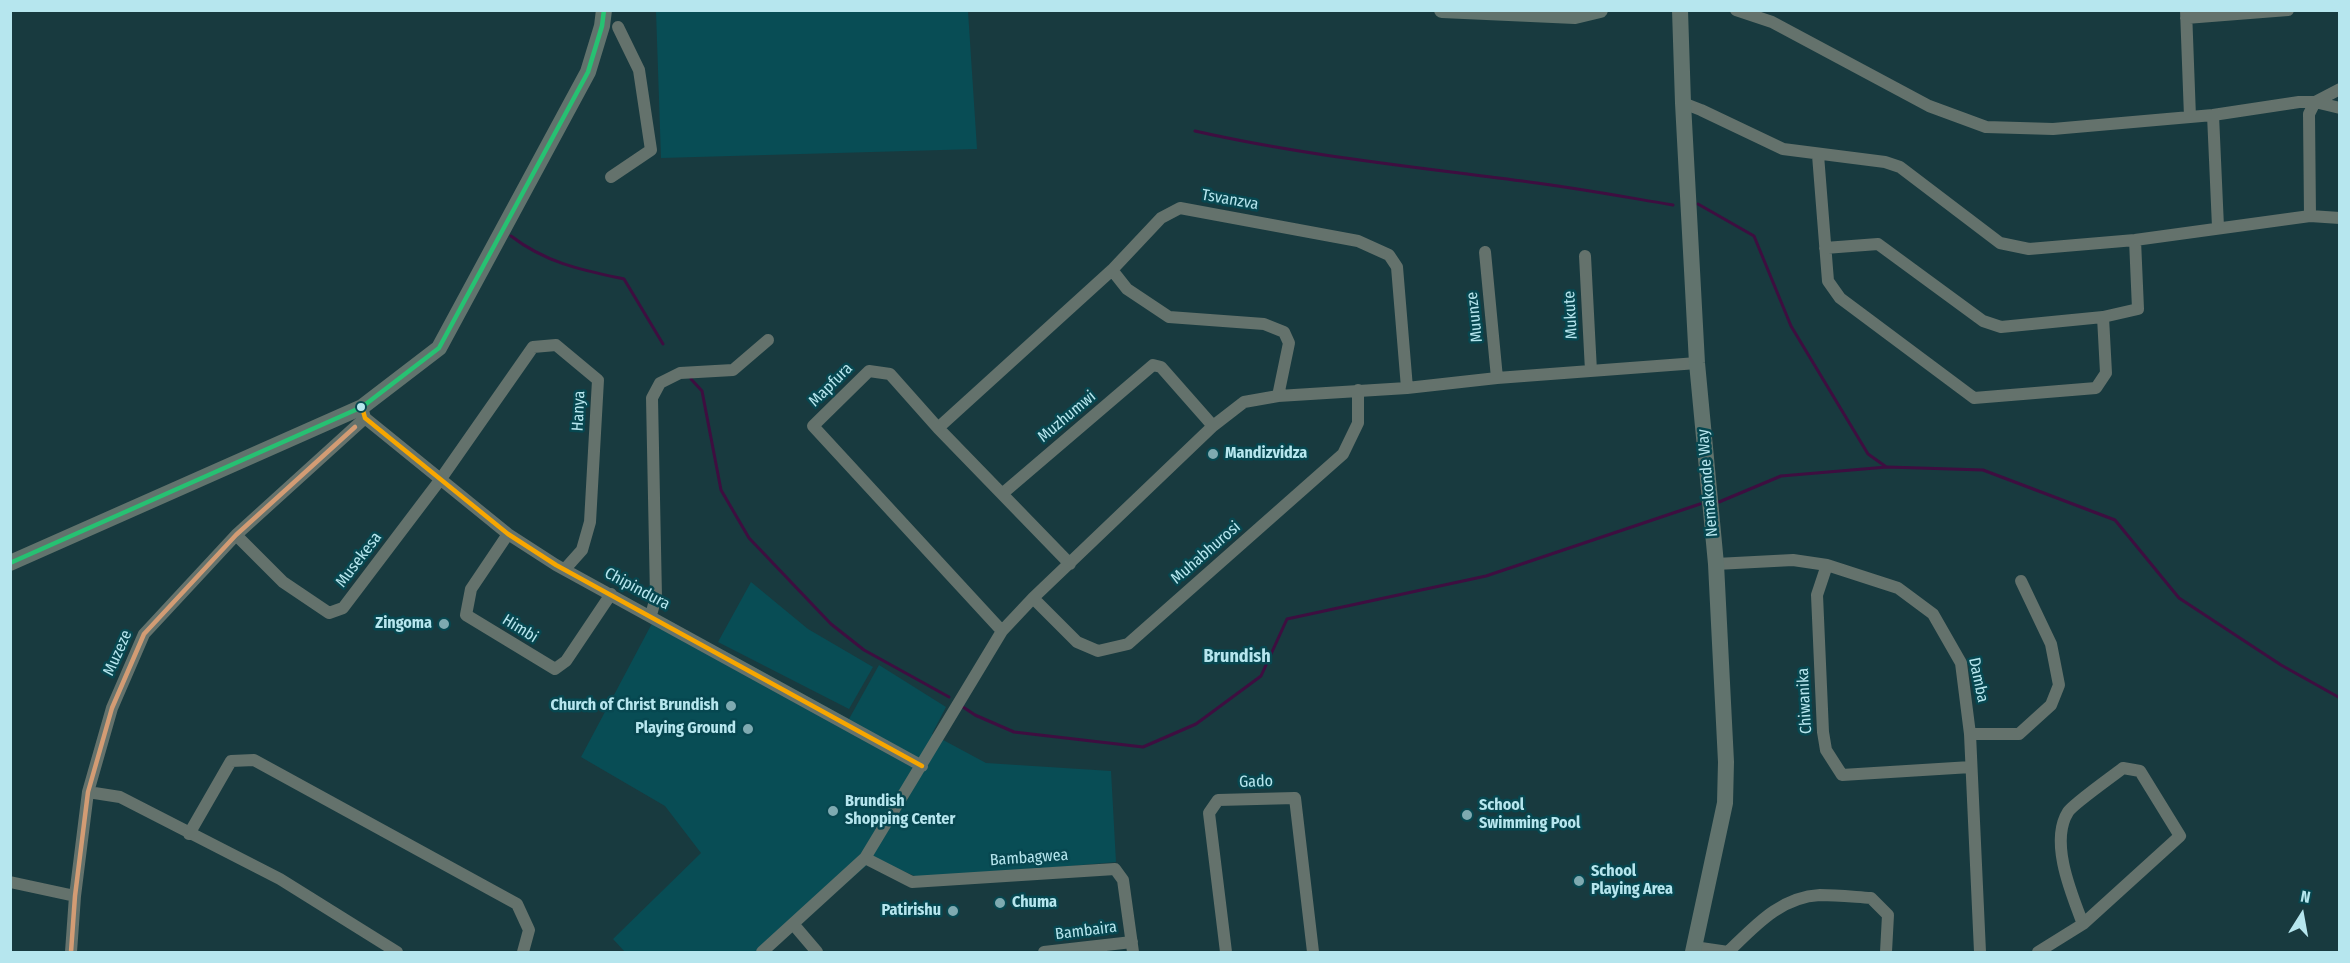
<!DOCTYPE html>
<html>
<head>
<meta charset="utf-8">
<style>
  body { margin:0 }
  #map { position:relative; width:2350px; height:963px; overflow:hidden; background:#183a3f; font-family:"Fira Sans Condensed",sans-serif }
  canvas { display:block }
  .frame { position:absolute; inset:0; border:12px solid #b6e6ee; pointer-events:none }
  .north { position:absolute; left:2272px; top:885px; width:60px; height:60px; -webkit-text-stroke:4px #074750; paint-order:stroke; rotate:11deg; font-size:16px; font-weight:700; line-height:24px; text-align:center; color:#b6e6ee }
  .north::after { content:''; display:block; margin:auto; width:21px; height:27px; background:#b6e6ee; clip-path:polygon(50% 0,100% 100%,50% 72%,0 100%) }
</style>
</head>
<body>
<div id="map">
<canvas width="2350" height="963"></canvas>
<div class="frame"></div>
<div class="north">N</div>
</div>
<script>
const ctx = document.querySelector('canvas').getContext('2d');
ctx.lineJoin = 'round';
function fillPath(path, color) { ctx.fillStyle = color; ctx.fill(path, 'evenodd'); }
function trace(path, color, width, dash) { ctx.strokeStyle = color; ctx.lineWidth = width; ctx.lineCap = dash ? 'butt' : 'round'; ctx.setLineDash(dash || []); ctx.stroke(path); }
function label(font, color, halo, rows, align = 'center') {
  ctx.font = font + ' "Fira Sans Condensed",sans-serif'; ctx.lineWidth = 5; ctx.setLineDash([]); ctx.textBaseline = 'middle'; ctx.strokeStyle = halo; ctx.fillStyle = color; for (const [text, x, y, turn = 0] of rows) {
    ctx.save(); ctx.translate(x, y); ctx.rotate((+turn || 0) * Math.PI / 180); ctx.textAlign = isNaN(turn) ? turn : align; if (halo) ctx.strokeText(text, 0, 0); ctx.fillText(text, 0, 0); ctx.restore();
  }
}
const built = new Path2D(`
  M 656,11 L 968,11 L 977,149 L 661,158 Z
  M 751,582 L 808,629 L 873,667 L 849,709 L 718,642 Z
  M 657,614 L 849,719 L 879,665 L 946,707 L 932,734 L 986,763 L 1111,771 L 1116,862 L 922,879 L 874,859 L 767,952 L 625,952 L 613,939 L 701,853 L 665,806 L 581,757 Z`);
const stream = new Path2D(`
  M 1195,131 C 1305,156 1417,167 1529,182 C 1577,188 1625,197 1673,205
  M 1698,204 L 1754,236 L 1791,326 L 1868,454 L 1885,466
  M 511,236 C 546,263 582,270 624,279 L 663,344
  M 691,379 L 702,391 L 721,490 L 749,538 L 831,624 L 864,650 L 949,697
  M 1719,502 L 1781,476 L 1887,467 L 1983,470 L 2115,520 L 2179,598 L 2281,665 L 2340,698
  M 963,707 L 975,715 L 1014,732 L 1143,747 L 1196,724 L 1261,676 L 1287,619 L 1486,576 L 1700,504`);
const street = new Path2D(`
  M 1736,10 L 1772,22 L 1929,106 L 1986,127 L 2053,129 L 2213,115 L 2299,102 L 2315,102 L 2340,108
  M 2186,10 L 2190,117
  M 2186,18 L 2288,10
  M 1683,103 L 1701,110 L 1783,149 L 1885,162 L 1900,167 L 2000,243 L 2029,249 L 2135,240 L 2310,216 L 2340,218
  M 2213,115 L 2218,227
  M 1818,155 L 1828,281 L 1840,298 L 1974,398 L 2096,388 L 2106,373 L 2103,317
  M 611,177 L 651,150 L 639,70 L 618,27
  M 2310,216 L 2309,114 L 2315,102 L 2340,89
  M 1825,248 L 1878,244 L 1983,321 L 2001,327 L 2103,317 L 2138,309 L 2135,240
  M 1485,252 L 1497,378
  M 1585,256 L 1591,371
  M 1112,270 L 1127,289 L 1169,317 L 1264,324 L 1284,332 L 1289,343 L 1278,396
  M 362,407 L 365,418 L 508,534 L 556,565 L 922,766
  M 938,428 L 1112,270 L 1161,218 L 1180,208 L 1358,241 L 1389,255 L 1397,267 L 1407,388
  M 1002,494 L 1153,365 L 1161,367 L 1213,426
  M 508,534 L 471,589 L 466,615 L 555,669 L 566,661 L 611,594
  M 236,535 L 283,582 L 329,613 L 343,608 L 440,480 L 533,347 L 556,345 L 598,380 L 590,522 L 582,550 L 565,569
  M 1716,564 L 1793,560 L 1827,565 L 1898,588 L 1933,614 L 1961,663 L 1970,734 L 1980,952
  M 1827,565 L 1817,595 L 1823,732 L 1826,750 L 1842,775 L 1971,767
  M 1033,598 L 1077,642 L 1098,651 L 1128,644 L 1343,454 L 1358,423 L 1358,390
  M 651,615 L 656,597 L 652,398 L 660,383 L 680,373 L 733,370 L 768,340
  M 1002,631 L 813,426 L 869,371 L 890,374 L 938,428 L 1070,564
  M 1970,734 L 2019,734 L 2051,705 L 2059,685 L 2051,644 L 2021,581
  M 88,792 L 120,797 L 280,879 L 397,952
  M 189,834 L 231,761 L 254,760 L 517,904 L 529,930 L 523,952
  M 865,858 L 912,882 L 1115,869 L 1123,880 L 1133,952
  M 10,882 L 75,896
  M 794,925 L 817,952
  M 1694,947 L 1728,952 C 1755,926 1780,897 1820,895 C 1837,895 1855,897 1871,898 L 1888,915 L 1886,952
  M 71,952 L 75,896 L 88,792 L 112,708 L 144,634 L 236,535 L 365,418
  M 762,952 L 865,858 L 1002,631 L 1033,598 L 1213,426 L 1244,402 L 1278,396 L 1407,388 L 1497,378 L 1697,363
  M 1044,952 L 1132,942
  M 1226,952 L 1209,813 L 1218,800 L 1295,798 L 1313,952
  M 2038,952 L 2083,924 L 2180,836 L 2140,771 L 2123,768 C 2113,776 2073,804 2068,812 C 2049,842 2072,895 2083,924`);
const secondary = new Path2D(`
  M 1442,10 L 1575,16 L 1600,10
  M 1680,10 L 1683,103 L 1697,363 L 1716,564 L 1726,762 L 1725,803 L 1693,952
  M 10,563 L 362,407 L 439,348 L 588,72 L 602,26 L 604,10`);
const bus1 = new Path2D(`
  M 362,407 L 365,418 L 508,534 L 556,565 L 922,766`);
const bus2 = new Path2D(`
  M 10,563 L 362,407 L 439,348 L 588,72 L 602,26 L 604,10`);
const bus3 = new Path2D(`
  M 71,952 L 75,896 L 88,792 L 112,708 L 144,634 L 236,535 L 355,427`);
const markers = [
  [361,407,5,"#b6e6ee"],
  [1213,454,6,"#7faab1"],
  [444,624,6,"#7faab1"],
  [731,706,6,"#7faab1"],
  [748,729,6,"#7faab1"],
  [833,811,6,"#7faab1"],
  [1467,815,6,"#7faab1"],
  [1579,881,6,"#7faab1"],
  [1000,903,6,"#7faab1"],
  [953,911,6,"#7faab1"]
];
const streetNames = [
  ["Tsvanzva",1230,200,10],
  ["Mukute",1571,315,-93],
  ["Muunze",1475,317,-96],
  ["Mapfura",831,385,-45],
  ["Hanya",579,411,-87],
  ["Muzhumwi",1067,417,-40],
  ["Nemakonde Way",1708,483,-95],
  ["Muhabhurosi",1206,553,-41],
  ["Musekesa",359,560,-53],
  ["Chipindura",637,589,28],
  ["Himbi",520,629,32],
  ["Muzeze",118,653,-66],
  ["Damba",1978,680,78],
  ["Chiwanika",1805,701,-93],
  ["Gado",1256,782,-2],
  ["Bambagwea",1029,858,-4],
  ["Bambaira",1086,931,-7]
];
const poiNames = [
  ["Mandizvidza",1225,454],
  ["Zingoma",432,624,"right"],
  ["Church of Christ Brundish",719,706,"right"],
  ["Playing Ground",736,729,"right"],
  ["Brundish",845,802],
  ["Shopping Center",845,820],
  ["School",1479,806],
  ["Swimming Pool",1479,824],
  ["School",1591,872],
  ["Playing Area",1591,890],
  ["Chuma",1012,903],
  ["Patirishu",941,911,"right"]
];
const neighbourhoodNames = [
  ["Brundish",1237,657]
];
fillPath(built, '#084d55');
trace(stream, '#3e0e40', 3);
trace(street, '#64726c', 12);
trace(secondary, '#61736d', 16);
trace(bus1, '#f7a600', 4.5);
trace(bus2, '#26c172', 4.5);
trace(bus3, '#d39c74', 4.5);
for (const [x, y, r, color] of markers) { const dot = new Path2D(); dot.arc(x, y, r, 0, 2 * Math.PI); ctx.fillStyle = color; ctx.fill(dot); trace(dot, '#074750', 2); }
label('16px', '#b6e6ee', '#074750', streetNames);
label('bold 16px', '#b6e6ee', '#074750', poiNames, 'left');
label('bold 18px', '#b6e6ee', '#074750', neighbourhoodNames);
</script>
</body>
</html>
